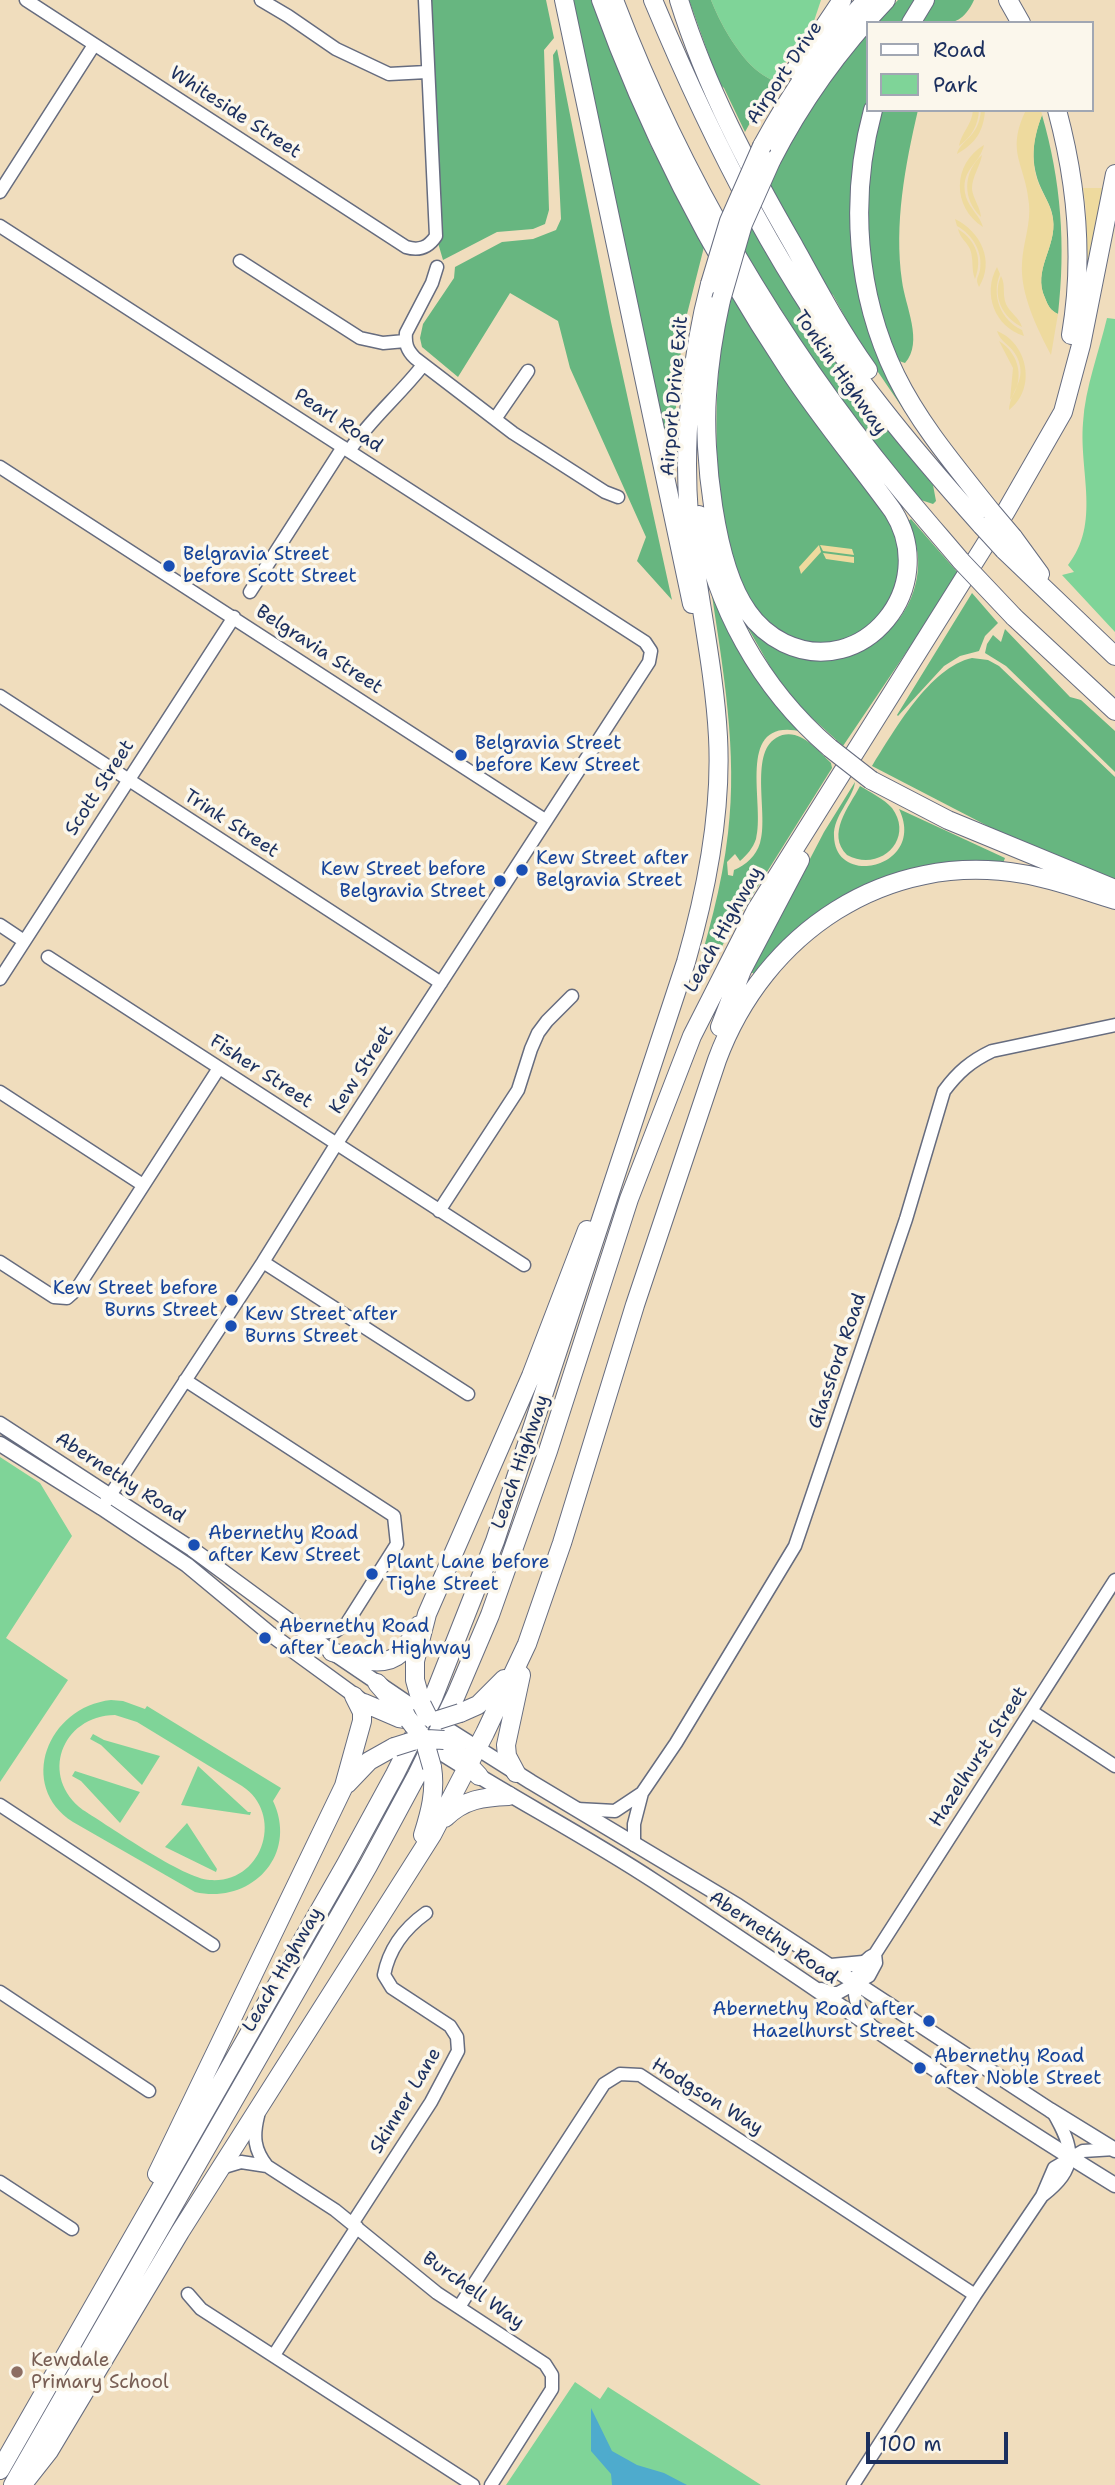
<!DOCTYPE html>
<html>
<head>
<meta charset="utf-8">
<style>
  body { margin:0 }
  #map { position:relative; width:1115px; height:2485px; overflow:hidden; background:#f0ddbd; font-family:"Shantell Sans",sans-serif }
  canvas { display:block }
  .legend { position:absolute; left:866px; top:21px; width:228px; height:91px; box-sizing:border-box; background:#fbf7ec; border:2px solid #a1a7b3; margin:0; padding:9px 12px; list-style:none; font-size:21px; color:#1b2f5e }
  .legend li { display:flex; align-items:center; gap:14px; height:35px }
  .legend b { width:35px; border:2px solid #a1a7b3 }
  .scale { position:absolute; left:866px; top:2432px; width:142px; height:32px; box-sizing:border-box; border:4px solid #1b2f5e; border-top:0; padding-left:9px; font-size:21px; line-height:24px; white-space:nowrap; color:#1b2f5e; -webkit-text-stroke:5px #fbf7ec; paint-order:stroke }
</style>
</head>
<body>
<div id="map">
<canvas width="1115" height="2485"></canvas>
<ul class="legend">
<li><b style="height:9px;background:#fff"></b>Road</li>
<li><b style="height:19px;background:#7fd498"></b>Park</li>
</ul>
<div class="scale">100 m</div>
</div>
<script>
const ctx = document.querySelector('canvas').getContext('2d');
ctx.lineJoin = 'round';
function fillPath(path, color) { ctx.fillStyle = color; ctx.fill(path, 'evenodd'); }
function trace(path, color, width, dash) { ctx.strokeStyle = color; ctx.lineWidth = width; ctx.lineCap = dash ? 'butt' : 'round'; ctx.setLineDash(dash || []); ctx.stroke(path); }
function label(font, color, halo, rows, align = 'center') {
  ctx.font = font + ' "Shantell Sans",sans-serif'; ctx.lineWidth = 7; ctx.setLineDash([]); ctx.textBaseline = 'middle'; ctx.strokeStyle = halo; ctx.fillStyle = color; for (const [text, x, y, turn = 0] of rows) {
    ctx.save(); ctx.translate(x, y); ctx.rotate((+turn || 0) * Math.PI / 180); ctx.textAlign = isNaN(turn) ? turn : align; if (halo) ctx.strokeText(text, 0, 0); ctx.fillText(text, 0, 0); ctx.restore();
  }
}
const green = new Path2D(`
  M 711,0 L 821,0 L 814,21 L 773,81 C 767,77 759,73 754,68 C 736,51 720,23 711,0 Z
  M 1107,318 L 1115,319 L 1115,632 L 1062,575 L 1074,572 L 1068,565 C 1101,523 1079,472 1083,423 C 1085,388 1099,352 1107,318 Z
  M 0,1457 L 40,1483 L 72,1536 L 6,1638 L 68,1680 L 0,1782 Z
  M 111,1700 L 123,1701 L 145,1709 L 147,1706 L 281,1788 L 273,1801 C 299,1856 250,1905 195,1892 L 73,1822 C 17,1786 47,1707 111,1700 ZM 115,1715 L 137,1722 L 242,1786 C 285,1814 263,1884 210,1880 C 184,1879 109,1826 83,1810 C 39,1777 61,1716 115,1715 Z
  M 93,1734 L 104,1740 L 160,1756 L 142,1785 L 101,1745 L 90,1739 Z
  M 198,1766 L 248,1812 L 251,1812 L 250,1815 L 181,1805 Z
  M 75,1771 L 140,1792 L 120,1823 L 81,1781 L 72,1776 Z
  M 187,1823 L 217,1869 L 216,1872 L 165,1847 Z
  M 575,2382 L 600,2399 L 608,2387 L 761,2485 L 506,2485 Z`);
const forest = new Path2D(`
  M 425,0 L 546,0 L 554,38 L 544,50 L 549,210 L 545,224 L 533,229 L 497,232 L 443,260 L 436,236 Z
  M 573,0 L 591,0 L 650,144 L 704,247 L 685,322 L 679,366 L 673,448 L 665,450 Z
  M 689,0 L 711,0 C 720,23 736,51 754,68 C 759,73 767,77 773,81 L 745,132 L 724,88 L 719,84 Z
  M 898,0 L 915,0 L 904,23 L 876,23 Z
  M 935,0 L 974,0 C 961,28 947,23 920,23 Z
  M 868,31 L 868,104 L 853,240 L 912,412 L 908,416 L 863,350 L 833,295 L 827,291 L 767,186 C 792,130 829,78 868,31 Z
  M 557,49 L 611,322 L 672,600 L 637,561 L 646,537 L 570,368 L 558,321 L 510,293 L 458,377 L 422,347 L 420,338 L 423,324 L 454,278 L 455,267 L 502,242 L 533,239 L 556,230 L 561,219 L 553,55 Z
  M 882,110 L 918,110 C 905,166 894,224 902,281 C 905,306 924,342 905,363 L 896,360 C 890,340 881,319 876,298 C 863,238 862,169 882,110 Z
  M 1042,115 C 1061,180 1066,246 1058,314 C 1051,311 1048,306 1045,298 C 1032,270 1057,247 1053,219 C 1052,208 1046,199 1041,188 C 1030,163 1032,140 1042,115 Z
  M 752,223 L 836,357 L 894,438 L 933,485 L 936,501 L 933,504 L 918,499 L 879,450 L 815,363 L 743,250 Z
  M 731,293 C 760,337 787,383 818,426 C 829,441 841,457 853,472 C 867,489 889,512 897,532 C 900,540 903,554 903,563 C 903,570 890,607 886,612 C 881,618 859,636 853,639 C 836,646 801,647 785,638 C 702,589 709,374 731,293 Z
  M 911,519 L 959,574 L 843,746 L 801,708 L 780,684 L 744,621 L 746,620 C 758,632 770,646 787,653 C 850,679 922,625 918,557 C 917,544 912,533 907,522 Z
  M 711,589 L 803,732 C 733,715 766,804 756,839 C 753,848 747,855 740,861 L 735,854 L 727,862 L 728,875 L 733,876 L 734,870 C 746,865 756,856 760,843 C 769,816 749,754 776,738 C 798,725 817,750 831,763 L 832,768 L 730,931 L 698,992 L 692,989 C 707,938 722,887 728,833 C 738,752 723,669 711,589 Z
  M 972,593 L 998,623 L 985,636 L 979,651 L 960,656 L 944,666 L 898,716 L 897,715 Z
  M 1005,629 L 1070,697 L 1081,700 L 1115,731 L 1115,772 L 1006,666 L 985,653 L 987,644 L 993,635 L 1001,642 Z
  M 972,658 L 988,660 L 999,666 L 1115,777 L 1115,883 L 1005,835 L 872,766 C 894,731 930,667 972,658 Z
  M 855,782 C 853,799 833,816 834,836 C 835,889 927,867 899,809 L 1005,858 L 1002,866 L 884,882 L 756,975 L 751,972 L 824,832 Z
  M 860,786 C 870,792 884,799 892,808 C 915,839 880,873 847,855 C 826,834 849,807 860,786 Z`);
const sand = new Path2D(`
  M 973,110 L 979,110 C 978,126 972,136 959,146 C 961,133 972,125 973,110 Z
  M 981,110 L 985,110 C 984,131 975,144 957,154 C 960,140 979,138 981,110 Z
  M 1026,110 L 1041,110 L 1042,115 C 1033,139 1029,164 1041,189 C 1046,199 1051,207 1053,219 C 1057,247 1032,270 1045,298 C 1048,306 1051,311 1058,314 L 1051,355 C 1037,328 1020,294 1022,263 C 1023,243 1031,224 1029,204 C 1026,164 1005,153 1026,110 Z
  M 984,145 C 980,165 959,169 966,197 C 970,209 980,216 983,227 C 952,207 952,164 984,145 Z
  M 982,155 C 980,167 972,176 972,189 C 973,199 980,206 981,217 C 962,199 963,172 982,155 Z
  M 1083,188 L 1107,188 L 1094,262 L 1087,262 L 1086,209 Z
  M 955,219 C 981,232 995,261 979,287 C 975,279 978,278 980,270 C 983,252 973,235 957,226 Z
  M 958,229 C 976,240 983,259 975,279 C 971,269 974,260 970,249 C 966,241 960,238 958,229 Z
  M 997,267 L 1000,274 C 991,296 1001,320 1022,330 L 1024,336 C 995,327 982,294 997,267 Z
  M 1001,276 C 1006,285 1002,294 1006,304 C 1010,313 1019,317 1022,327 C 1002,317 992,296 1001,276 Z
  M 997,331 C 1028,343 1037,389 1009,410 C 1010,390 1028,381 1017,357 C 1012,346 1000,342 997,331 Z
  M 999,341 C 1020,354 1025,380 1010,400 L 1013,368 Z
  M 819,545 L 821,552 L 801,574 L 799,567 Z
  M 820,545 L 852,549 L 854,555 L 823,551 Z
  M 823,553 L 854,557 L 854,563 L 826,559 Z`);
const water = new Path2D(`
  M 591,2408 L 612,2451 L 637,2465 L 664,2473 L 687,2485 L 612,2485 L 611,2474 L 591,2451 Z`);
const minor = new Path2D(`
  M 26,0 L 406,247 C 419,251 428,248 436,236 L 425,0
  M 261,0 L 288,16 L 336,49 L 389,74 L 427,72
  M 0,192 L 94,45
  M 0,226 L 645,642 L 651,651 L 649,662 L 337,1143 L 263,1262 L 105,1503
  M 240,261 L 360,338 L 383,343 L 405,341
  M 437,267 L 432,283 L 406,333 C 405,344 407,350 415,358 L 513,433 L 605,492 L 618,497
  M 495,419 L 528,371
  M 349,451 C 370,419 400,395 423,365
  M 0,467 L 545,820
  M 250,592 L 343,447
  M 0,696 L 441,983
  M 0,925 L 24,941
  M 48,957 L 524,1265
  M 0,979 L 234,617
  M 0,1092 L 143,1185
  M 439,1211 L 518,1090 L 531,1049 L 538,1033 L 547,1021 L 572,996
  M 0,1262 L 54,1297 L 67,1298 L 76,1290 L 219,1068
  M 263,1262 L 468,1394
  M 185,1380 L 394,1516 L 397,1544 L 347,1623 L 336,1631 L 308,1635
  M 1031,1711 L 1115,1766
  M 0,1805 L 213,1945
  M 577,1809 L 615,1811 L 642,1793
  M 634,1845 L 634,1824 L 642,1793 L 676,1743 L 795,1546 L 906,1219 L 944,1091 C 958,1072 971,1061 992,1051 L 1115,1025
  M 821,1989 L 832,1993 L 838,1993 L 869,1976 L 876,1963 L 875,1954
  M 0,1992 L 149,2091
  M 871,2026 C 866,2018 859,2009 856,2000 C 852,1983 859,1961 875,1954 L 1115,1580
  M 258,2116 C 253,2136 254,2150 267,2166 L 335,2210 L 437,2293 L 545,2364 L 552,2375 L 552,2389 L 491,2485
  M 221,2168 L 241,2162 L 267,2166
  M 0,2182 L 72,2229
  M 1042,2196 C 1078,2168 1075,2150 1053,2112
  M 352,2224 L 431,2102 L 458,2051 L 457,2037 L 450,2026 L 392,1988 L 384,1975 C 389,1949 405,1928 426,1913
  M 188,2294 L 201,2309 L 473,2485
  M 459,2307 L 604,2084 L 620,2074 L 640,2075 L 975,2295
  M 274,2355 L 357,2227
  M 853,2485 L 975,2295 L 1042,2196 L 1054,2168 L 1083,2151 L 1115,2149`);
const major = new Path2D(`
  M 0,1424 L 192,1549 L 332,1652 L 422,1713
  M 0,1444 L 102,1508 L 187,1565 L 269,1633 L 361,1700
  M 447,1729 L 531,1782 L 738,1906 L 1050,2110 L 1115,2150
  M 440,1752 C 510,1797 584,1835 654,1881 C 808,1982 958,2089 1115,2185
  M 831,1966 L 863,1963`);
const highway = new Path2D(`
  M 564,0 L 692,604
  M 601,0 C 648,131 712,254 789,370 C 821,419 859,464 893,511 C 941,587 863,681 784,643 C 770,636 757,625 748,612 C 714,566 703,451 707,395 C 709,363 714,331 721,300
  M 614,0 C 680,174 778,341 896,484 C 917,510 939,535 961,561
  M 653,0 C 713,144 785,286 882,408 C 914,449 948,488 982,526
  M 679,0 C 706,87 749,168 794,246 C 817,288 840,331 868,370
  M 1008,0 L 1021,23
  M 911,23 L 925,0
  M 795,70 L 842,0
  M 873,110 C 849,198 856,294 896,376 C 920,425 957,468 991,511
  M 1057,110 C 1077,184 1084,259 1071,335
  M 762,146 C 791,93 824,43 867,0
  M 771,161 C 801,102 840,48 886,0
  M 699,515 C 716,606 759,687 830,748
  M 1013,537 L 1040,574
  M 1004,550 L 1115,656
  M 1014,617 L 1115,711
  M 871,780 L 948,820 L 1115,889
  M 720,1027 L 742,970 L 800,860
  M 332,1652 C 353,1657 383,1670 401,1653 C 408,1646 413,1634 419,1625
  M 377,1683 L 409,1720
  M 364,1703 L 399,1718 L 412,1720
  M 422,1705 L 415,1680 L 415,1661 L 427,1614 L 531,1376 L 587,1230
  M 460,1713 L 478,1705 L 504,1679
  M 439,1733 L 479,1776
  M 516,1773 L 507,1756 L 506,1745 L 521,1675
  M 347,1784 L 369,1761 L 394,1747
  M 445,1818 C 464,1799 484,1797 509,1796
  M 423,1835 C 430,1813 436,1791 432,1767
  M 157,2174 L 344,1786 L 362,1721 L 362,1712 L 354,1696
  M 0,2470 L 346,1864 L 395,1774 L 433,1698 L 495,1541 L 686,962 C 707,889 722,813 718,737 C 714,663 696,590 689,516 C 683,441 691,356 710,284
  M 27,2479 L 49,2451 L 180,2232 L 432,1835 L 485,1733 L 527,1644 L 562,1543 L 635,1305 L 717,1060 C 764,933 886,850 1023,874 C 1054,879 1085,891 1115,900
  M 13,2485 L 368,1866 L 417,1775 L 456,1695 L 490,1615 L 548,1451 L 629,1199 L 692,1036 L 756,910 L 1005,513 L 1063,412 L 1081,345 L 1115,174`);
const highwayBridge = new Path2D(`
  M 710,284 L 729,221 L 762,146
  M 721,300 L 743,224 L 771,161
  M 991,511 L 1013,537
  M 982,526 L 1004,550
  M 961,561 L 1014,617
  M 830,748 L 871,780
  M 422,1705 L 428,1717
  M 409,1720 L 420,1734
  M 438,1720 L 460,1713
  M 427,1739 L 444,1740
  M 426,1746 L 432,1767
  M 394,1747 L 413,1741`);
const markers = [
  [169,566,7,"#1a4fb4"],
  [461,755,7,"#1a4fb4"],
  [522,870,7,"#1a4fb4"],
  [500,881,7,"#1a4fb4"],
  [232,1300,7,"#1a4fb4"],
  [231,1326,7,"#1a4fb4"],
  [194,1545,7,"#1a4fb4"],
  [372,1574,7,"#1a4fb4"],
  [265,1638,7,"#1a4fb4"],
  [929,2021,7,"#1a4fb4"],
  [920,2068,7,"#1a4fb4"],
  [17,2372,7,"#8d6e63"]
];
const streetNames = [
  ["Airport Drive",785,73,-56],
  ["Whiteside Street",235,113,33],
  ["Tonkin Highway",840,373,55],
  ["Airport Drive Exit",675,396,-85],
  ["Pearl Road",338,421,33],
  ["Belgravia Street",319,650,33],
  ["Scott Street",100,788,-57],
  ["Trink Street",231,824,33],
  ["Leach Highway",724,930,-61],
  ["Kew Street",362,1070,-57],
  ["Fisher Street",261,1072,33],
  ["Glassford Road",838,1361,-71],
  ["Leach Highway",521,1462,-71],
  ["Abernethy Road",120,1478,33],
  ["Hazelhurst Street",979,1757,-57],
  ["Abernethy Road",773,1938,34],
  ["Leach Highway",283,1970,-60],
  ["Hodgson Way",707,2097,32],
  ["Skinner Lane",406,2101,-59],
  ["Burchell Way",473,2291,35]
];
const transitNames = [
  ["Belgravia Street",183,555],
  ["before Scott Street",183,577],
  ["Belgravia Street",475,744],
  ["before Kew Street",475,766],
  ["Kew Street after",536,859],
  ["Belgravia Street",536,881],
  ["Kew Street before",486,870,"right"],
  ["Belgravia Street",486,892,"right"],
  ["Kew Street before",218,1289,"right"],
  ["Burns Street",218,1311,"right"],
  ["Kew Street after",245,1315],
  ["Burns Street",245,1337],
  ["Abernethy Road",208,1534],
  ["after Kew Street",208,1556],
  ["Plant Lane before",386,1563],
  ["Tighe Street",386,1585],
  ["Abernethy Road",279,1627],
  ["after Leach Highway",279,1649],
  ["Abernethy Road after",915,2010,"right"],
  ["Hazelhurst Street",915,2032,"right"],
  ["Abernethy Road",934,2057],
  ["after Noble Street",934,2079]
];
const educationNames = [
  ["Kewdale",31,2361],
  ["Primary School",31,2383]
];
fillPath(green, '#7fd498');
fillPath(forest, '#67b680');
fillPath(sand, '#eeda9e');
fillPath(water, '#4eabcd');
trace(minor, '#666c7f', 15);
trace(major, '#666c7f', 17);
trace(highway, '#666c7f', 20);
trace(minor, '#fff', 12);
trace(major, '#fff', 14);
trace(highway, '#fff', 18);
trace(highwayBridge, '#666c7f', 20, []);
trace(highwayBridge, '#fff', 18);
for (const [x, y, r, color] of markers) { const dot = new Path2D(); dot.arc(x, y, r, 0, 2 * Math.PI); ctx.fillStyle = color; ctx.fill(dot); trace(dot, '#fbf7ec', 2.5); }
label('19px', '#1b2f5e', '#fbf7ec', streetNames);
label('19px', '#164399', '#fbf7ec', transitNames, 'left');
label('19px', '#785e54', '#fbf7ec', educationNames, 'left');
</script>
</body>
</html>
